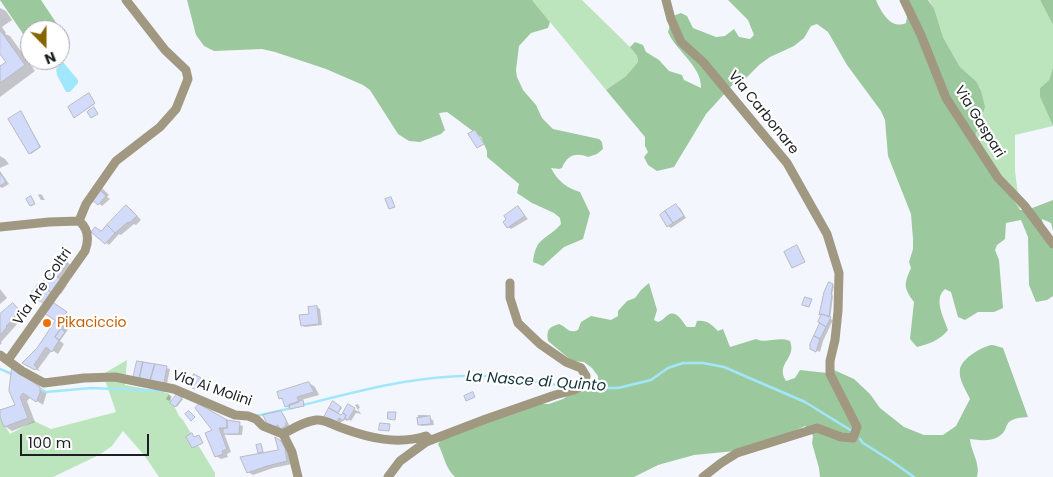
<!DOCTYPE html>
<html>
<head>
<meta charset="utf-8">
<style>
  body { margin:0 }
  #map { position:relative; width:1053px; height:477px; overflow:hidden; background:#f4f6fd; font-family:Poppins,sans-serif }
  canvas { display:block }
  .north { position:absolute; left:20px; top:20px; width:50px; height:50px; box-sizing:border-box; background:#fff; border:1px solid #a5a5a7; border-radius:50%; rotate:158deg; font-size:14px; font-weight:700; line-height:20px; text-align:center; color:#1e1f22 }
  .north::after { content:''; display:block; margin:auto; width:18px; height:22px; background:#866500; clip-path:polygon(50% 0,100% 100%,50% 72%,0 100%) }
  .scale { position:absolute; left:20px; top:434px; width:129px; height:22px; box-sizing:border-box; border:2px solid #1e1f22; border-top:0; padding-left:6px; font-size:15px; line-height:18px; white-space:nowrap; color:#1e1f22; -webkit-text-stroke:4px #fff; paint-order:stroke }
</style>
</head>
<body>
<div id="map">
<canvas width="1053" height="477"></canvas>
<div class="north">N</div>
<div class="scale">100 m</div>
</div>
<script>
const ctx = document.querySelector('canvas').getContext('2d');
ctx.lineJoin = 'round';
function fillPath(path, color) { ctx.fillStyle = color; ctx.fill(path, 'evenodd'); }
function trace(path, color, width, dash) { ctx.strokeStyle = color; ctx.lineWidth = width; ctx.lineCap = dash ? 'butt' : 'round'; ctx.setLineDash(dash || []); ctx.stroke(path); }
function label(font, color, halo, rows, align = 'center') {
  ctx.font = font + ' Poppins,sans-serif'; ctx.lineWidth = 4.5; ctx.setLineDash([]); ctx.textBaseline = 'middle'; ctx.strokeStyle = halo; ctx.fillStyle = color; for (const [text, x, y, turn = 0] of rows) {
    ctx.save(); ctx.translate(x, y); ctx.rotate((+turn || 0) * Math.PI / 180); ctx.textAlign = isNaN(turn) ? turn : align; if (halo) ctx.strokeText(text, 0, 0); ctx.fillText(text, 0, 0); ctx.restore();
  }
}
const green = new Path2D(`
  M 532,0 L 582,0 L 630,47 L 637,56 L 638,62 L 626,76 L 606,90 Z
  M 929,0 L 1040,0 L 1053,25 L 1053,67 L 1049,80 L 1040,88 L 1040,97 L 1053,126 L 1015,135 L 1015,171 L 1020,210 L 974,139 L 976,129 L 976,81 L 960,67 L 943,37 L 934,8 Z
  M 127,360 L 125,385 L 168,393 L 179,416 L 183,420 L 215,473 L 215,477 L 159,477 L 144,455 L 123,431 L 112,446 L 99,455 L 53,477 L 0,477 L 0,417 L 10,434 L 34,421 L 51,429 L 116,412 L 103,374 Z`);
const forest = new Path2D(`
  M 0,0 L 41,0 L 65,36 L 60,52 L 60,30 L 30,30 L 30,44 Z
  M 187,0 L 532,0 L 550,22 L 548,28 L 531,33 L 519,46 L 516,70 L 517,77 L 523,90 L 536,105 L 542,118 L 553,129 L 599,139 L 602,142 L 603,149 L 597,154 L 588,157 C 576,152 567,155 562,168 L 559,169 L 551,168 C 557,180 566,188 580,192 L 590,213 L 583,239 L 564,247 L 543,266 L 533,262 C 536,236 546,241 561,224 L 560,218 L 554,213 L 532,203 L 517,193 L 519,184 L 487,157 L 487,151 L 481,137 C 469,129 459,120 447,112 L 439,113 L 445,130 L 441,134 L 420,142 L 409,141 L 398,134 L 370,90 L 363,85 L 326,69 L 275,52 L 262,49 L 214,51 L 204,46 L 196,35 Z
  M 728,0 L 876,0 C 881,12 891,30 906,23 L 907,17 L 903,0 L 928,0 L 934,8 L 943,37 L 960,67 L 976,81 L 981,91 L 985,107 L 974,139 L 1020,210 L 1027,210 L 1053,200 L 1053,231 L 1051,223 L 1042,219 L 1046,239 L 1053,246 L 1053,296 L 1047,300 L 1036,302 L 1029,285 L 1028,237 L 1021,220 L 1006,223 L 1005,239 L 997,245 L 995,250 L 999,260 L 1003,308 L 994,312 L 978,312 L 965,320 L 958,317 L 951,292 L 945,289 C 933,299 944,318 948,330 C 940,340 929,344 917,347 L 910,339 L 914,302 C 903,287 904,284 911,268 L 909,262 L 913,249 L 913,239 L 911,214 L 888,156 L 885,120 L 881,111 L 847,65 L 828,32 L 817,24 L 811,26 L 804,38 L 794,46 L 770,57 L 759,65 L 745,79 L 736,81 L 706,114 L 674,167 L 657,171 L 648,165 L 644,157 L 648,152 L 645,146 L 645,137 L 606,90 L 626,76 L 638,62 L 637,56 L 630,47 L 635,42 L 643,45 L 646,52 L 659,60 L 669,71 L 682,75 L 684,80 L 701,88 C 702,66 675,50 668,32 L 673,16 L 681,13 L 687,16 L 693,28 L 716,37 L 725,36 L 734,29 L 739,37 L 750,39 L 754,35 L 748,20 Z
  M 1040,0 L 1053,0 L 1053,25 Z
  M 1053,67 L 1053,126 L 1040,97 L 1040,88 L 1049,80 Z
  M 649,283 L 657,310 L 654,320 L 658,322 C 663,320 664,318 668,315 C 677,309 683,323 687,327 L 695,327 L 697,321 C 707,320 711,324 718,331 L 723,329 L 730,347 L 756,339 C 765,344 778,336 790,341 C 797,359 775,363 786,381 L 795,378 L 800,370 L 827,373 L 834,370 L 854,379 L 870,394 L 880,408 L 904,427 L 924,435 L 943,435 L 956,426 L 970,399 C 966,390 958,379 960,369 C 962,358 982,347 991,345 C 995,345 999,347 1003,348 L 1028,417 C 998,419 1013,428 998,437 C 989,442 980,440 970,439 C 971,452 981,464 977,477 L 820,477 L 819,468 L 812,443 L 813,436 L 811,432 L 805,426 L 772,441 L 735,451 L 694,455 L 658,465 L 634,477 L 455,477 C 445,468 444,455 438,444 L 441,440 L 535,404 L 549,404 L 563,399 L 573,392 L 584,391 L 599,386 L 598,376 L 592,368 L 584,362 L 572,361 L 548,341 C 546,330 549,327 559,324 C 567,327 568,334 578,330 L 581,322 L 591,316 L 611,320 L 618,316 L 618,311 L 627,301 L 635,298 L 641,290 Z`);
const water = new Path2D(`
  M 63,62 L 78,80 L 78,83 L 70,92 L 66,92 L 57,75 L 56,69 Z`);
const shadow = new Path2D(`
  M 0,8 L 6,11 L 12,20 L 2,27 L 6,33 L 5,34 L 10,36 L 35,71 L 0,97 L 0,68 L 8,62 L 0,52 Z
  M 90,95 L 95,104 L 75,117 Z
  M 22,113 L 41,147 L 31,154 L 30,153 Z
  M 0,156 L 5,159 L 9,164 L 0,168 Z
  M 0,171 L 9,184 L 2,188 L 0,187 Z
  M 102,188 L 109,195 L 107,197 L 110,199 L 102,206 L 94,199 Z
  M 40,194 L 42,195 L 45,200 L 41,200 L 38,195 Z
  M 126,206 L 131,209 L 141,220 L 136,225 L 134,224 L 121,235 L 119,234 L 109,245 L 93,232 L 101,232 Z
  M 676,206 L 680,208 L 686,218 L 671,228 L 668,226 Z
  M 518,208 L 528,219 L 511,229 L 508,227 Z
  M 62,259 L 71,265 L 60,280 L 67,285 L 61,294 L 58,293 L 51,303 L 69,315 L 63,324 L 69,328 L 60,341 L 64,344 L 58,354 L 52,350 L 38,369 L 41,372 L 24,363 L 38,349 L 58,321 L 50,306 L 41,300 L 40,302 L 37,300 L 42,286 Z
  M 829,284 L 834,286 L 832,295 L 833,296 L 830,319 L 833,320 L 823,341 L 820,352 L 812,348 L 822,323 Z
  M 0,289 L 7,298 L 0,304 Z
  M 13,304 L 24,313 L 20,317 L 21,318 L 18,321 L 19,322 L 1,342 L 2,343 L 0,345 L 0,316 Z
  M 317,307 L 320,309 L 322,325 L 305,327 L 302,325 Z
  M 166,368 L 170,369 L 167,384 L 137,380 Z
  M 20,374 L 47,392 L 43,405 L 31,397 L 27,401 L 35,422 L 12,431 L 5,426 L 0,411 L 17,405 Z
  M 309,383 L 315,387 L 319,395 L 301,400 L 304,402 L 305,406 L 291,409 L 286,406 L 284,401 L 280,398 Z
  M 169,394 L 172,397 L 169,401 L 166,399 Z
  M 178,396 L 183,399 L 177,407 L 172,403 Z
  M 334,403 L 342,408 L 339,412 L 333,411 L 346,419 L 347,417 L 343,415 L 349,406 L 359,412 L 355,405 L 358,404 L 360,408 L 358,409 L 361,414 L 356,413 L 351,421 L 348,419 L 347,421 L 343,419 L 340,425 L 325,416 Z
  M 281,413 L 284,415 L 289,425 L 288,429 L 276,429 L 273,427 Z
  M 418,415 L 427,415 L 428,418 L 433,420 L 434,425 L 422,426 L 419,424 Z
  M 226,421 L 243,426 L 242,435 L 228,435 L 224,433 L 231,452 L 227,454 L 228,457 L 221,459 L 216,456 L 207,434 Z
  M 276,439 L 286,445 L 292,464 L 273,468 L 253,475 L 248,472 L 262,454 L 259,453 L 261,445 L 264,454 L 279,451 Z`);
const stream = new Path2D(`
  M 0,369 L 14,375
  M 37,387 L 46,392 L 91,388 L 165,391
  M 584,388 L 618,388 L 651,380 L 668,368 L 683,363 L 703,363 L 724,367 L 805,402 L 852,431
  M 303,405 C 363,390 425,373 487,376 C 515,378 543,383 571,387
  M 256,416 L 292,408
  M 860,439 L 863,443 L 890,460 L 914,477`);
const building = new Path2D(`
  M 0,30 L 25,65 L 0,83 L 0,66 L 6,62 L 0,54 Z
  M 89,93 L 95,103 L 74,118 L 68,107 Z
  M 94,107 L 98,114 L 91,118 L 87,112 Z
  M 21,111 L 40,147 L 29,154 L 8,119 Z
  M 475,130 L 484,144 L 477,148 L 468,134 Z
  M 0,173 L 6,182 L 0,186 Z
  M 100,190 L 106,196 L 98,205 L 92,200 Z
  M 31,196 L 35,204 L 30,206 L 26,199 Z
  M 391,197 L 395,207 L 389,209 L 385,199 Z
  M 676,204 L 684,216 L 673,223 L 665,211 Z
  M 126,205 L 137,216 L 129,223 L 128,222 L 115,233 L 107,225 Z
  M 518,206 L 525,216 L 507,228 L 503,222 L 506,219 L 504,216 Z
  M 665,211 L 673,223 L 667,227 L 660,215 Z
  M 107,225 L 115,233 L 105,244 L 91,232 L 95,227 L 101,231 Z
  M 797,245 L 805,262 L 792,268 L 784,252 Z
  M 61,257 L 68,262 L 58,277 L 52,272 Z
  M 52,272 L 64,283 L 53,294 L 41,284 Z
  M 829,282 L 833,284 L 831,294 L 832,294 L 829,317 L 822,314 L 819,315 L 824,292 Z
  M 39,283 L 53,294 L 45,305 L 38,299 L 36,301 L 29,296 Z
  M 805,297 L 812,299 L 809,307 L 802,305 Z
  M 51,301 L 67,312 L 60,321 L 57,319 L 56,321 L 44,313 Z
  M 13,303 L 19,310 L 15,313 L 17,314 L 13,318 L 14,319 L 6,326 L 7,327 L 0,335 L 0,314 Z
  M 317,306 L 319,324 L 301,326 L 299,315 L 309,314 L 308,307 Z
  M 822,314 L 831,317 L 826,327 L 818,322 Z
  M 57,319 L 64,324 L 55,337 L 59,340 L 52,352 L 46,347 L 34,365 L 37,368 L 35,370 L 22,363 L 37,348 Z
  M 820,323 L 826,327 L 820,339 L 814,336 Z
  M 61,329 L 65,332 L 59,340 L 55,337 Z
  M 814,336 L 820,339 L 816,352 L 810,349 L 810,344 Z
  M 137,361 L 143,362 L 139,380 L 133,379 Z
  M 143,362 L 155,364 L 150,381 L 139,380 Z
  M 155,364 L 167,366 L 164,383 L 150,381 Z
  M 12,368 L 40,387 L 40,393 L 36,402 L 23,393 L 20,397 L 28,418 L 4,427 L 0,417 L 0,410 L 15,405 L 9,391 Z
  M 194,374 L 201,378 L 195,389 L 188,386 Z
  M 309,382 L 314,392 L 297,397 L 299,402 L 285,407 L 282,398 L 279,399 L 277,392 Z
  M 473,392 L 475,397 L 466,401 L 464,396 Z
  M 177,394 L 182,398 L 175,407 L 170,403 Z
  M 303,400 L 304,406 L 290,409 L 289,405 Z
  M 333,401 L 341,407 L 338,413 L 329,408 Z
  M 199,404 L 227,420 L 227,428 L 219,428 L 227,449 L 222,451 L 223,454 L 215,457 L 205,433 L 212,430 L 195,408 Z
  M 348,404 L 355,408 L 348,420 L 345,418 L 346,415 L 343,413 Z
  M 329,408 L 341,415 L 343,413 L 346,415 L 343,421 L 339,418 L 336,424 L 324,417 Z
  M 189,411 L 195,417 L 191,421 L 185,414 Z
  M 281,411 L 286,420 L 286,425 L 280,430 L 278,425 L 272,428 L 267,424 L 263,415 Z
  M 388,412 L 396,412 L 395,420 L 388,419 Z
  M 430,416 L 431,424 L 418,425 L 417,418 Z
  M 227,420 L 240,422 L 239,434 L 223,434 L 223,428 L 227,428 Z
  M 380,423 L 390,424 L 389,431 L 379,430 Z
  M 192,433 L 194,437 L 199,435 L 203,443 L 192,448 L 186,437 Z
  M 275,437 L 281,441 L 285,448 L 287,461 L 267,466 L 247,473 L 240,457 L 278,450 Z
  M 261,444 L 263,452 L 258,453 L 256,445 Z`);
const street = new Path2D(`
  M 666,0 L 671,19 L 681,42 L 703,62 L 787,163 L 827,234 L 839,273 L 838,311 L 835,340 L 830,361 L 830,374 L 857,427 L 853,438 L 841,437 L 817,428 L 737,453 L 721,463 L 703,477
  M 904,0 L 921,35 L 946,98 L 998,178 L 1024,205 L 1053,244
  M 79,221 L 86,204 L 116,161 L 160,127 L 176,109 L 188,79 L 186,70 L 165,50 L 126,0
  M 0,227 L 49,222 L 79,221 C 89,229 89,240 85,251 L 8,360
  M 0,355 L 22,371 L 44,383 L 84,378 L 115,377 L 174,389 L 235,415 L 248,416 L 256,419 L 263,426 L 283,434 C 294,428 303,422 316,420 C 325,419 333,425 342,428 C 369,438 397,445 426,436 L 428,438 L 426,442
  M 283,434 L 292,452 L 298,477
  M 388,477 L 400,461 L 426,442 L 486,419 L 555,395 L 574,390 L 585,384 L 586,376 L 581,368 L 566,362 L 540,344 L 518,323 L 510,298 L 510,283`);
const markers = [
  [47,323,5,"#e8710a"]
];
const streetNames = [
  ["Via Carbonare",763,113,51],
  ["Via Gaspari",979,122,58],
  ["Via Are Coltri",43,287,-55],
  ["Via Ai Molini",212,389,19]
];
const foodNames = [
  ["Pikaciccio",57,323]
];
const waterNames = [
  ["La Nasce di Quinto",536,382,4]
];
fillPath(green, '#bce5bd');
fillPath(forest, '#9cc89e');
fillPath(water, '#a1e7fc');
fillPath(shadow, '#0003');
trace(stream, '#a1e7fc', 2.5);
fillPath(building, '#d3dbfb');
trace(building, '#b8bac1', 1);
trace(street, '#a19881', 9);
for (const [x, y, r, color] of markers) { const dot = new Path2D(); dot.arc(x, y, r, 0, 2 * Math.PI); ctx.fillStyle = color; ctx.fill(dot); trace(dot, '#fff', 2); }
label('14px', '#1e1f22', '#fff', streetNames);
label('14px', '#c56008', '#fff', foodNames, 'left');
label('italic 15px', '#12343e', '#fff', waterNames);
</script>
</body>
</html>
